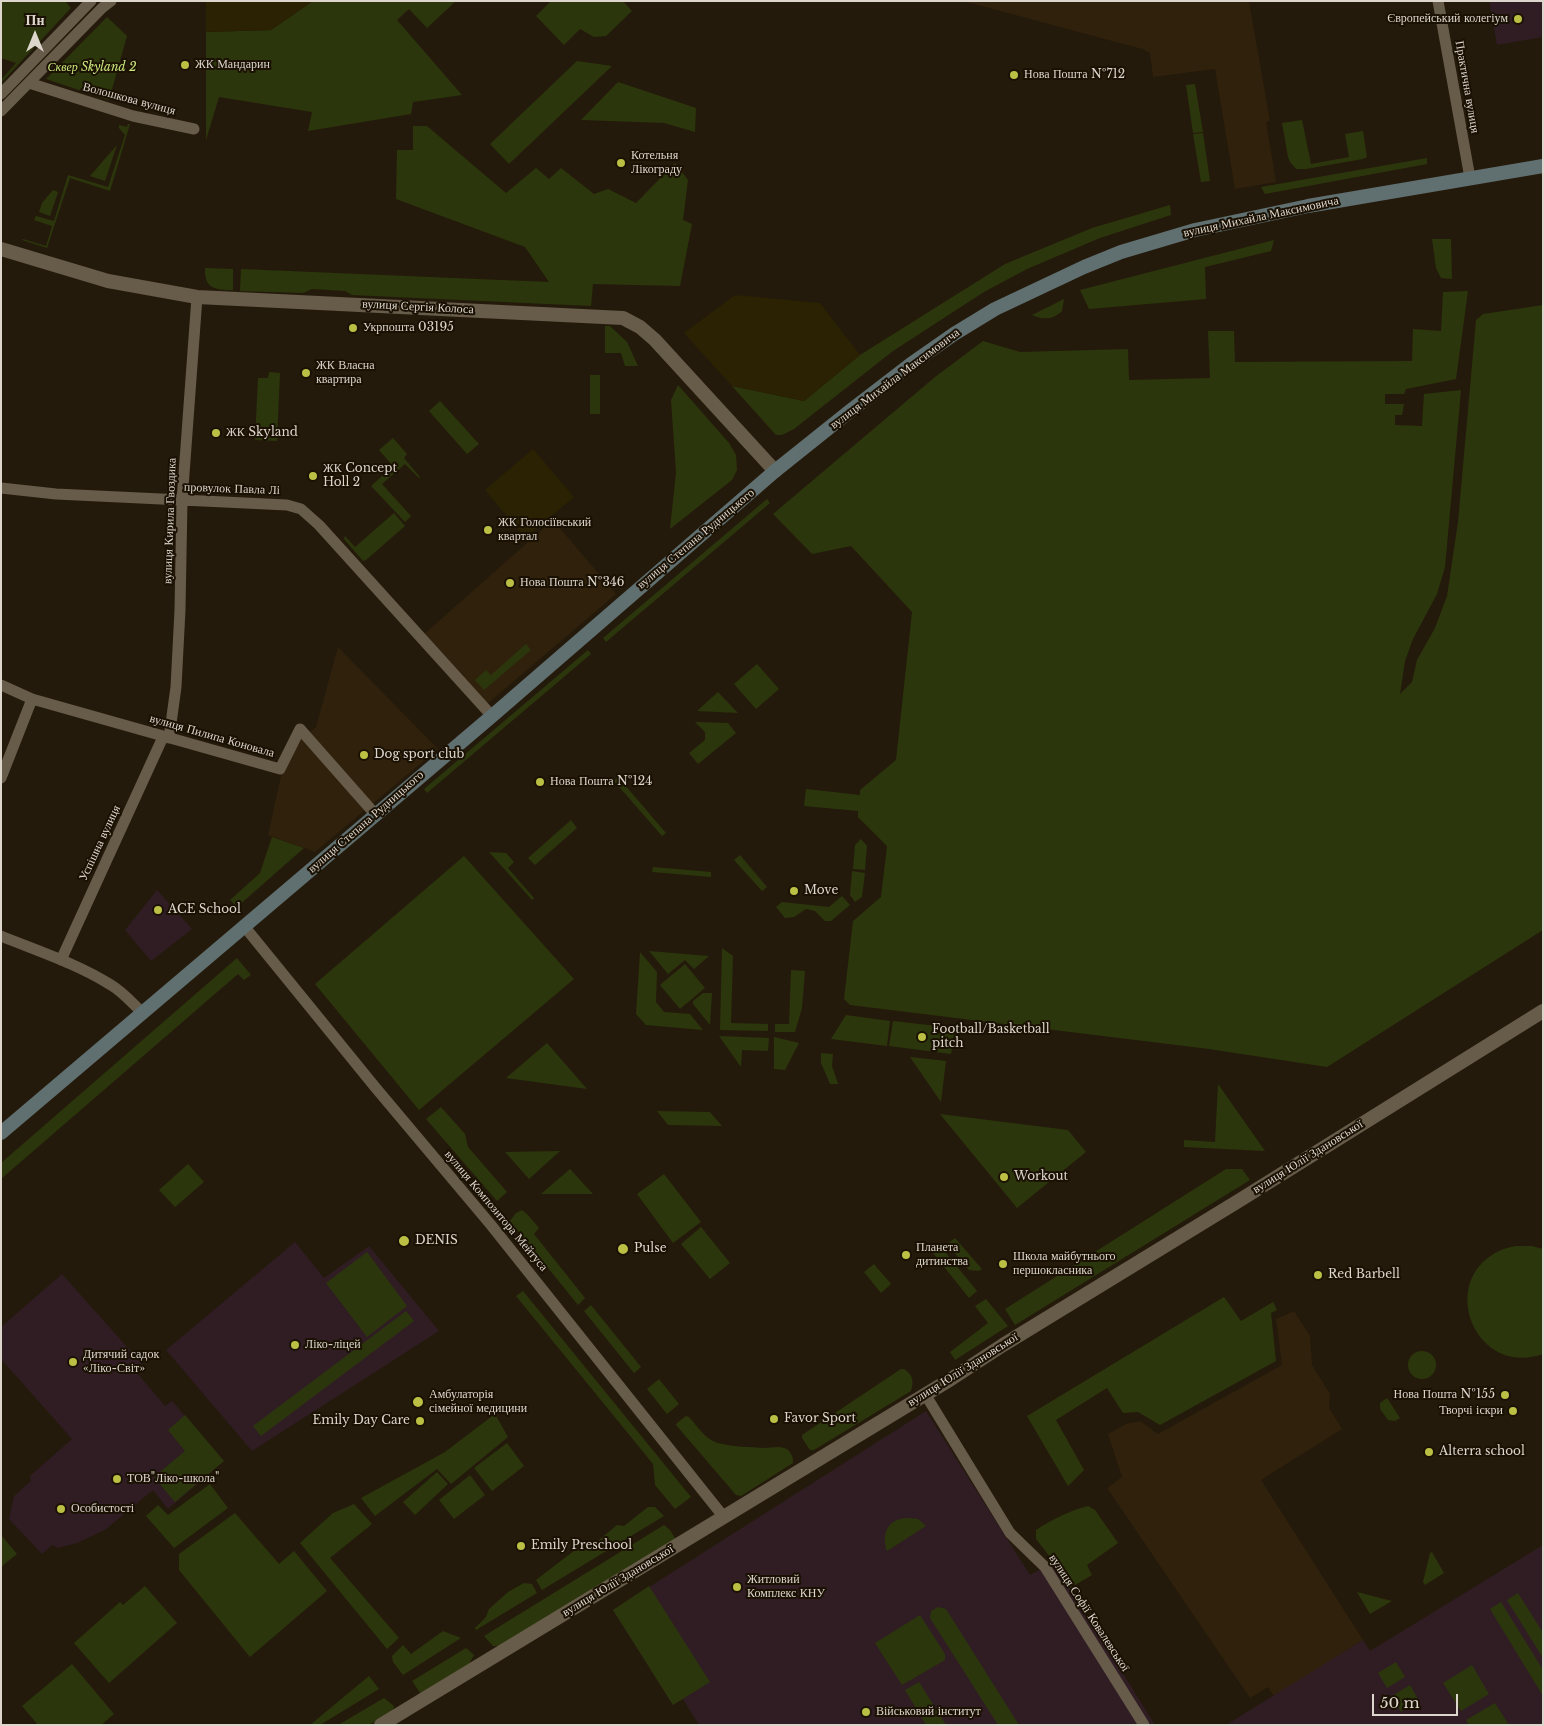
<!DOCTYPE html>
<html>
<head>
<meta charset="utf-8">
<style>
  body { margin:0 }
  #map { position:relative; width:1544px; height:1726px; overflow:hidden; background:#241a0b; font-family:"Libre Baskerville",serif }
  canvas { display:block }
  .frame { position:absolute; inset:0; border:2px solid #ddd6cd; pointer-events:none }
  .north { position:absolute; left:10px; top:10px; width:50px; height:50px; -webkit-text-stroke:4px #1a1103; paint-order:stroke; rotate:0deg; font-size:14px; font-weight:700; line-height:20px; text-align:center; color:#ddd6cd }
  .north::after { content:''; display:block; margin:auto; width:18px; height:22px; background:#ddd6cd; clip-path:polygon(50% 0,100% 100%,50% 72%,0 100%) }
  .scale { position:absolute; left:1372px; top:1694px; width:86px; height:22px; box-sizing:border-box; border:2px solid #ddd6cd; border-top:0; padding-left:6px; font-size:15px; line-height:18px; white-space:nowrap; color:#ddd6cd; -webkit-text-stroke:4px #1a1103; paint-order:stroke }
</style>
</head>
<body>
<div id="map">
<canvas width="1544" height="1726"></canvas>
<div class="frame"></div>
<div class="north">Пн</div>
<div class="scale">50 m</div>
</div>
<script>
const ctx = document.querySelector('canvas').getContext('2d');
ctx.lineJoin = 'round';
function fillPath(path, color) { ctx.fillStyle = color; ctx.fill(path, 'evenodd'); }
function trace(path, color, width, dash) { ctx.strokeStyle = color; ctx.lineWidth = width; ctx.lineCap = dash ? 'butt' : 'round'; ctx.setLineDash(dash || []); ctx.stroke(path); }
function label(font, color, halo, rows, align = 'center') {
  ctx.font = font + ' "Libre Baskerville",serif'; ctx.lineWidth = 4; ctx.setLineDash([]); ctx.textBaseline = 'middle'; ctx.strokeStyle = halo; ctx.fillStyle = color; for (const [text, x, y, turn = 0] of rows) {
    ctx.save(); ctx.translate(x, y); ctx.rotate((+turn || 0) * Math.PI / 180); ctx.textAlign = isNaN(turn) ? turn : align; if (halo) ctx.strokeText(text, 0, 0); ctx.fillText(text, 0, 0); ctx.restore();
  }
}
const built = new Path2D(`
  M 963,1 L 1249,1 L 1270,121 L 1266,122 L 1276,182 L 1235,189 L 1215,69 L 1153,77 L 1150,53 L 1142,49 Z
  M 553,520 L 616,594 L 486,705 L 423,635 Z
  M 338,647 L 438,749 L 315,852 L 268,835 L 281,776 L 301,739 L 316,727 Z
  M 1294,1311 L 1310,1336 L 1312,1365 L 1330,1394 L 1329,1408 L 1342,1429 L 1261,1480 L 1363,1640 L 1274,1696 L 1268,1687 L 1250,1698 L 1107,1488 L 1122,1477 L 1108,1434 L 1126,1424 L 1140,1421 L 1158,1434 L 1282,1365 L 1276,1319 Z`);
const education = new Path2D(`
  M 1489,1 L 1543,1 L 1543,37 L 1497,45 Z
  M 157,890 L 192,929 L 151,961 L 125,930 Z
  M 295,1242 L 324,1278 L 369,1246 L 439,1331 L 252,1451 L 166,1350 Z
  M 62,1274 L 144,1366 L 137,1373 L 165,1406 L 172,1401 L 224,1461 L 168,1509 L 153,1490 L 105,1530 L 77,1543 L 58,1548 L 52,1545 L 42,1554 L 9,1519 L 14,1496 L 31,1481 L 30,1476 L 72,1439 L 1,1359 L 1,1327 Z
  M 926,1411 L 1030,1575 L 1054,1562 L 1155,1725 L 699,1725 L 683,1699 L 673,1705 L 613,1610 Z
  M 1543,1545 L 1543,1725 L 1226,1725 L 1363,1640 L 1370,1651 Z`);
const green = new Path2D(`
  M 1,1 L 65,1 L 71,8 L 1,83 L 1,80 L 16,63 L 1,58 Z
  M 313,1 L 456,1 L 427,28 L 409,9 L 397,20 L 462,95 L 413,102 L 411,114 L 308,131 L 312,112 L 219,97 L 206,140 L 206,32 L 271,30 Z
  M 551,1 L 623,1 L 632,11 L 606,36 L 594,37 L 580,29 L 564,45 L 536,16 Z
  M 107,17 L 127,36 L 109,100 L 46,79 Z
  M 577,61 L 612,66 L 509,164 L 490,144 Z
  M 618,82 L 696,108 L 695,132 L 664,123 L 581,120 Z
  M 1195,84 L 1203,132 L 1193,133 L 1186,85 Z
  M 1302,120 L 1311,164 L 1349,157 L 1345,134 L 1363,131 L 1367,157 L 1363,159 L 1306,169 L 1296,169 L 1290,162 L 1288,157 L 1282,123 Z
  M 128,124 L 130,124 L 110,191 L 70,178 L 47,248 L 22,240 L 23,239 L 46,246 L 52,226 L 34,220 L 36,216 L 54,221 L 68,175 L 108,187 L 125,135 L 119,128 L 119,125 L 127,127 Z
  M 413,126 L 427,126 L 506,193 L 536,168 L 549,179 L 561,168 L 594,194 L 608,189 L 636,203 L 675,163 L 688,180 L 683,220 L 692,224 L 680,286 L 593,284 L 591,306 L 352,295 L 345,291 L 312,289 L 303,293 L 240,291 L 241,269 L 549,282 L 525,247 L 396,199 L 397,150 L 413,150 Z
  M 1203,133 L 1210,181 L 1201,182 L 1193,134 Z
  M 117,145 L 105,181 L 90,176 Z
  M 1427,158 L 1427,164 L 1265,194 L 1261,187 Z
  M 53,190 L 58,192 L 50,216 L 39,212 L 42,203 Z
  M 1170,205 L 1171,215 L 1100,238 L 1027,269 L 984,292 L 893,351 L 794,429 L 782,435 L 776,435 L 732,386 L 804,401 L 860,355 L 1005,264 L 1092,228 Z
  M 1432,239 L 1451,239 L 1452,279 L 1441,278 L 1436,268 Z
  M 1274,240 L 1271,251 L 1205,267 L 1206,299 L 1089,309 L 1080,290 Z
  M 205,268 L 233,269 L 233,290 C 216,290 204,289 205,268 Z
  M 1468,291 L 1456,379 L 1406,389 L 1404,394 L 1385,394 L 1385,404 L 1404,404 L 1402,415 L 1395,415 L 1395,425 L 1422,426 L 1424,394 L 1461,390 L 1445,567 L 1437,594 L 1413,639 L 1405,661 L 1400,694 L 1412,682 L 1417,660 L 1435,628 L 1447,596 L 1458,522 L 1476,320 L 1483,314 L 1543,305 L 1543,930 L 1327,1067 L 1209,1049 L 850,1005 L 844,999 L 853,921 L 881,897 L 887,846 L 858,817 L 858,811 L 804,806 L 806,789 L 860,795 L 860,790 L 896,760 L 912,612 L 851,546 L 812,554 L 773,514 L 935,377 L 983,341 L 1020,352 L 1128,349 L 1129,380 L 1210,378 L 1208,331 L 1234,331 L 1235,362 L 1412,361 L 1413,329 L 1441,331 L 1443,292 Z
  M 1064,299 L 1062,311 C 1053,320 1043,320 1032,315 Z
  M 605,326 L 610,326 L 627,342 L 638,366 L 625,366 L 621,353 L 605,353 Z
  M 269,372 L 280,373 L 277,441 L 255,440 L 258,378 L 268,378 Z
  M 590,375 L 600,375 L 600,414 L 590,414 Z
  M 678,385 L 729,443 L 736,455 L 737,470 L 732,480 L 670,529 L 676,472 L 671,400 Z
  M 440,401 L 479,444 L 467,454 L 429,411 Z
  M 393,438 L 407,454 L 404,458 L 420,477 L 419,478 L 405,464 L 382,484 L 411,516 L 405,522 L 371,486 L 393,466 L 379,450 Z
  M 767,499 L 770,503 L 606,642 L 603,638 Z
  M 394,513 L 405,526 L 366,560 L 363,561 L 344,539 L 345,536 L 355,547 Z
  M 526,644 L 531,650 L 484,690 L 475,680 L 486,670 L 491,675 Z
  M 588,650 L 591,654 L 427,793 L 424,789 Z
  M 757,664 L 779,689 L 756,709 L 734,684 Z
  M 718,692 L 738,713 L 697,711 Z
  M 695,722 L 728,723 L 736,733 L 698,764 L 689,753 L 705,740 L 705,732 Z
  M 618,777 L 666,833 L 662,836 L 614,781 Z
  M 571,820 L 577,828 L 535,865 L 528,858 Z
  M 272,837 L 304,848 L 237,907 L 230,900 L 260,873 Z
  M 861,839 L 867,846 L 865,870 L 853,869 L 855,845 Z
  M 489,852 L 506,853 L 514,862 L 508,868 L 534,898 L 532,900 Z
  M 740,855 L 767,887 L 762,891 L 734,860 Z
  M 464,856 L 574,979 L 419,1110 L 315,984 Z
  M 653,867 L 711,872 L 711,877 L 652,872 Z
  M 852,871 L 865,873 L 862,897 L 855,902 L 850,895 Z
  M 842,896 L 850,905 L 831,921 L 825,921 L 815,911 L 806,909 L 794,917 L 785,918 L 776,907 L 782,902 L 829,907 Z
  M 722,948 L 733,956 L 731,1023 L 768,1024 L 768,1031 L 720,1030 Z
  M 649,951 L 709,956 L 694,969 L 685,960 L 668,974 Z
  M 640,952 L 657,972 L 656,1002 L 664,1012 L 690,1014 L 703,1030 L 646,1025 L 636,1014 Z
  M 237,958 L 251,975 L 244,980 L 238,974 L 1,1179 L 1,1163 Z
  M 685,964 L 705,988 L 680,1009 L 660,985 Z
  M 791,970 L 805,971 L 802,1008 L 795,1032 L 775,1032 L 775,1024 L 789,1024 Z
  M 703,993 L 712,993 L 710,1025 L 693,1004 L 693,1001 Z
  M 846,1015 L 890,1021 L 887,1046 L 831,1039 Z
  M 893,1021 L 955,1028 L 951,1054 L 889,1046 Z
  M 719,1036 L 769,1038 L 768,1051 L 742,1050 L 741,1067 Z
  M 774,1037 L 799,1043 L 785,1070 L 774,1069 Z
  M 547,1043 L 587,1089 L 506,1078 Z
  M 821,1053 L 833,1054 L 832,1066 L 838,1084 L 830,1084 L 821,1063 Z
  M 910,1057 L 946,1061 L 941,1102 Z
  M 1218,1084 L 1265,1151 L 1184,1147 L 1184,1140 L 1215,1142 Z
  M 441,1107 L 465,1134 L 468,1147 L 507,1192 L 497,1201 L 426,1119 Z
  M 657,1111 L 710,1112 L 722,1126 L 668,1125 Z
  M 940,1114 L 1068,1130 L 1086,1152 L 1017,1208 Z
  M 560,1151 L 529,1179 L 505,1152 Z
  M 188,1164 L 204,1182 L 175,1207 L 159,1190 Z
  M 570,1169 L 593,1194 L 541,1194 Z
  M 1226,1169 L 1242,1169 L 1250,1180 L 1015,1325 L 1005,1309 Z
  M 664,1174 L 701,1222 L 673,1243 L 637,1194 Z
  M 522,1210 L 528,1215 L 539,1228 L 534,1234 L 585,1298 L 578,1305 L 510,1221 L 516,1213 Z
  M 701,1227 L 730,1263 L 710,1279 L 681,1244 Z
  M 955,1238 L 982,1269 L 979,1271 L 969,1270 L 947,1244 Z
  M 1516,1246 L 1532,1246 L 1543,1249 L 1543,1354 C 1474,1378 1436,1279 1501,1250 C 1506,1248 1511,1247 1516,1246 Z
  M 941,1247 L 977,1291 L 969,1298 L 933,1253 Z
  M 367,1252 L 407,1306 L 367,1337 L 326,1283 Z
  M 874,1264 L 891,1284 L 881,1293 L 864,1272 Z
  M 523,1291 L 691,1497 L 675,1509 L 655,1485 L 653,1464 L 516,1296 Z
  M 1224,1297 L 1241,1321 L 1273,1302 L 1277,1310 L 1271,1313 L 1276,1361 L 1160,1425 L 1138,1412 L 1123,1413 L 1107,1388 L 1056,1420 L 1084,1470 L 1068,1486 L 1027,1416 Z
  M 986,1299 L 1008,1326 L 955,1360 L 950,1352 L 988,1323 L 975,1306 Z
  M 591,1305 L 641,1367 L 634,1373 L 584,1311 Z
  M 406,1311 L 414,1321 L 261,1436 L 253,1426 Z
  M1408 1365a14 14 0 1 1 28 0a14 14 0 1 1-28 0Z
  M 901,1369 L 904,1369 C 913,1375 914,1381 911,1391 L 814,1450 L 810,1450 L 802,1438 L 802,1435 Z
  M 659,1379 L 679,1404 L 667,1414 L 647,1389 Z
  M 1387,1398 L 1400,1418 L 1395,1421 L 1388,1420 L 1380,1409 L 1380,1403 Z
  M 495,1414 L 508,1437 L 451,1484 L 437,1469 L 375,1516 L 361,1498 L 445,1452 Z
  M 185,1415 L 224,1461 L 175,1502 L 154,1477 L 185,1451 L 168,1430 Z
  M 686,1416 L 689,1417 C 698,1427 705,1439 718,1443 C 732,1447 750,1447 765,1448 C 771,1448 778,1446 784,1448 C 790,1449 794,1458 793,1463 L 741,1496 L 736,1495 L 676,1425 L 677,1423 Z
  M 507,1443 L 524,1466 L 492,1491 L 474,1468 Z
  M 437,1472 L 448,1484 L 415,1515 L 403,1502 Z
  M 470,1475 L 485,1495 L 454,1519 L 439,1500 Z
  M 210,1484 L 228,1508 L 174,1548 L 146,1516 L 158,1505 L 168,1515 Z
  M 354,1504 L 372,1524 L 330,1558 L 399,1638 L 387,1649 L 300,1543 L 333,1513 Z
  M 1088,1506 L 1095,1510 L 1118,1543 L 1087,1565 L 1092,1575 L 1070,1588 L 1054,1562 L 1036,1539 L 1036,1530 C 1053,1519 1069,1511 1088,1506 Z
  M 648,1507 L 655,1507 L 664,1516 L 542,1590 L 536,1580 L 588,1540 L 592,1546 L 617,1525 L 624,1526 Z
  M 235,1513 L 279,1564 L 294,1551 L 327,1591 L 250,1657 L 179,1570 L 179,1554 Z
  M 908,1518 L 918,1519 L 926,1526 L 887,1551 C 883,1540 884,1527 895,1521 C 898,1519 904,1518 908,1518 Z
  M 664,1525 L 670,1530 L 676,1540 L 504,1646 L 493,1646 L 484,1636 Z
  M 1,1535 L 17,1554 L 1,1567 Z
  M 1432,1552 L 1444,1573 L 1425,1585 L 1423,1582 L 1430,1553 Z
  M 524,1583 L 532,1584 L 537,1593 L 476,1630 L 475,1628 L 486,1617 L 489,1609 L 508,1592 Z
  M 145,1586 L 177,1623 L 109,1683 L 74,1643 L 120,1602 L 123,1605 Z
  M 649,1586 L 710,1682 L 673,1705 L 613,1610 Z
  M 1357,1592 L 1392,1601 L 1370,1614 Z
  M 1518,1593 L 1543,1633 L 1543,1658 L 1507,1600 Z
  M 1501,1602 L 1543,1670 L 1543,1696 L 1490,1609 Z
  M 938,1607 L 946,1609 L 1019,1725 L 998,1725 L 930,1618 L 931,1611 Z
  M 920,1615 L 945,1654 L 945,1660 L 902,1685 L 875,1643 Z
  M 443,1631 L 461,1638 L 403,1675 L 393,1662 L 392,1656 L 403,1645 L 411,1654 Z
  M 466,1648 L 474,1655 L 469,1664 L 421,1694 L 412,1681 Z
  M 1396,1662 L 1405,1677 L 1387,1688 L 1378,1673 Z
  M 72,1664 L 114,1714 L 101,1725 L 38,1725 L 22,1706 Z
  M 1472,1665 L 1489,1694 L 1461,1711 L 1443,1683 Z
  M 369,1676 L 379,1689 L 320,1725 L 310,1725 Z
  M 919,1682 L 946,1725 L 926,1725 L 905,1690 Z
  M 1410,1685 L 1419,1701 L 1401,1712 L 1392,1696 Z
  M 384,1698 L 394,1706 L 393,1711 L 369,1725 L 338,1725 Z
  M 1495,1703 L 1509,1725 L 1469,1725 L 1466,1720 Z`);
const sand = new Path2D(`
  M 206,1 L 313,1 L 271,30 L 206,32 Z
  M 735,295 L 820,303 L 860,355 L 804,401 L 732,386 L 684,333 Z
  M 533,449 L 574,497 L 525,538 L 485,490 Z`);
const minor = new Path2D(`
  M 1438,1 L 1470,178
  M 29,83 L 133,116 L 194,129
  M 1,94 L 91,1
  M 1,111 L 102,8 L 111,1
  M 1,488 L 56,494 L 287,505 L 301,509 L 319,525 L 492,716
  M 1,685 L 32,699 L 280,769 L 300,729 L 375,814
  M 169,738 L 176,687 L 180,610 L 182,501 L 197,297
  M 1,778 L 32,699
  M 244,926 L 375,1087 L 491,1225 L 723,1516
  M 1,936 C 38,951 78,964 111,985 C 123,992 133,1004 143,1013
  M 61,960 L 163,737
  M 925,1394 L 1010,1533 L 1045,1567 L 1144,1725`);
const tertiary = new Path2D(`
  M 1,249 L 108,281 L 197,297 L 623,318 L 640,327 L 655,340 L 775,471
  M 381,1725 L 951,1379 L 1003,1345 L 1240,1200 L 1543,1011`);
const secondary = new Path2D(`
  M 1,1133 L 492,716 L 775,471 L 850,411 L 911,364 L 954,334 L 995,309 L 1084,267 L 1121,252 L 1195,230 L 1308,206 L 1543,166`);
const markers = [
  [1518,19,5,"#bbc045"],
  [185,65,5,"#bbc045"],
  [1014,75,5,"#bbc045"],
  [621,163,5,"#bbc045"],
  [353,328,5,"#bbc045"],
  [306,373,5,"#bbc045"],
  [216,433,5,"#bbc045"],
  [313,476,5,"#bbc045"],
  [488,530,5,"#bbc045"],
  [510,583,5,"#bbc045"],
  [364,755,5,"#bbc045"],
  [540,782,5,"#bbc045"],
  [794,891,5,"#bbc045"],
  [158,910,5,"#bbc045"],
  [922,1037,5,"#bbc045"],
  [1004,1177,5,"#bbc045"],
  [404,1241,6,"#bbc045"],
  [623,1249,6,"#bbc045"],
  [906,1255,5,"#bbc045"],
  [1003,1264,5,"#bbc045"],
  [1318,1275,5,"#bbc045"],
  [295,1345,5,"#bbc045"],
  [73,1362,5,"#bbc045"],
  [1505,1395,5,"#bbc045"],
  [418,1402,6,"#bbc045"],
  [1513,1411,5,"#bbc045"],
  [774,1419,5,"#bbc045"],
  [420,1421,5,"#bbc045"],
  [1429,1452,5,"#bbc045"],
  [117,1479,5,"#bbc045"],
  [61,1509,5,"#bbc045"],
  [521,1546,5,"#bbc045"],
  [737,1587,5,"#bbc045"],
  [866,1712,5,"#bbc045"]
];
const poiNames = [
  ["Європейський колегіум",1508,19,"right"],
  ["ЖК Мандарин",195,65],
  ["Нова Пошта №712",1024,75],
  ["Котельня",631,156],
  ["Лікограду",631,170],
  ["Укрпошта 03195",363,328],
  ["ЖК Власна",316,366],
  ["квартира",316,380],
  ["ЖК Skyland",226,433],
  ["ЖК Concept",323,469],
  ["Holl 2",323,483],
  ["ЖК Голосіївський",498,523],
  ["квартал",498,537],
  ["Нова Пошта №346",520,583],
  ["Dog sport club",374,755],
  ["Нова Пошта №124",550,782],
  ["Move",804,891],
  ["ACE School",168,910],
  ["Football/Basketball",932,1030],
  ["pitch",932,1044],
  ["Workout",1014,1177],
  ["DENIS",415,1241],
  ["Планета",916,1248],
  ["дитинства",916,1262],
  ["Pulse",634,1249],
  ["Школа майбутнього",1013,1257],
  ["першокласника",1013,1271],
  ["Red Barbell",1328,1275],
  ["Ліко-ліцей",305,1345],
  ["Дитячий садок",83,1355],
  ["«Ліко-Світ»",83,1369],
  ["Амбулаторія",429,1395],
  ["сімейної медицини",429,1409],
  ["Нова Пошта №155",1495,1395,"right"],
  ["Творчі іскри",1503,1411,"right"],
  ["Favor Sport",784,1419],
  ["Emily Day Care",410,1421,"right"],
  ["Alterra school",1439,1452],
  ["ТОВ\"Ліко-школа\"",127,1479],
  ["Особистості",71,1509],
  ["Emily Preschool",531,1546],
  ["Житловий",747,1580],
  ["Комплекс КНУ",747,1594],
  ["Військовий інститут",876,1712]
];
const parkNames = [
  ["Сквер Skyland 2",92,68]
];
const streetNames = [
  ["Практична вулиця",1467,87,80],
  ["Волошкова вулиця",129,99,15],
  ["вулиця Михайла Максимовича",1261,217,-12],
  ["вулиця Сергія Колоса",418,307,3],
  ["вулиця Михайла Максимовича",895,379,-37],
  ["провулок Павла Лі",232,489,2],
  ["вулиця Кирила Гвоздика",170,521,-88],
  ["вулиця Степана Рудницького",696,539,-40],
  ["вулиця Пилипа Коновала",212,736,16],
  ["вулиця Степана Рудницького",366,822,-41],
  ["Успішна вулиця",100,843,-65],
  ["вулиця Юлії Здановської",1308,1157,-32],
  ["вулиця Композитора Мейтуса",496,1211,50],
  ["вулиця Юлії Здановської",963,1370,-32],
  ["вулиця Юлії Здановської",618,1581,-31],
  ["вулиця Софії Ковалевської",1089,1613,57]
];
fillPath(built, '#2f210b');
fillPath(education, '#2f1d23');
fillPath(green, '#2c360c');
fillPath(sand, '#2a2202');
trace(minor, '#675b4a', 11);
trace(tertiary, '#675b4a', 14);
trace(secondary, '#606f70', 14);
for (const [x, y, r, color] of markers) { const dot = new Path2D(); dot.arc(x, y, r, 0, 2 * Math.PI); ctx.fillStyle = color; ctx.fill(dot); trace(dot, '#1a1103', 2); }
label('12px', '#ddd6cd', '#1a1103', poiNames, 'left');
label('italic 12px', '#c8e67c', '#1a1103', parkNames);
label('12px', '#ddd6cd', '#1a1103', streetNames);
</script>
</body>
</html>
